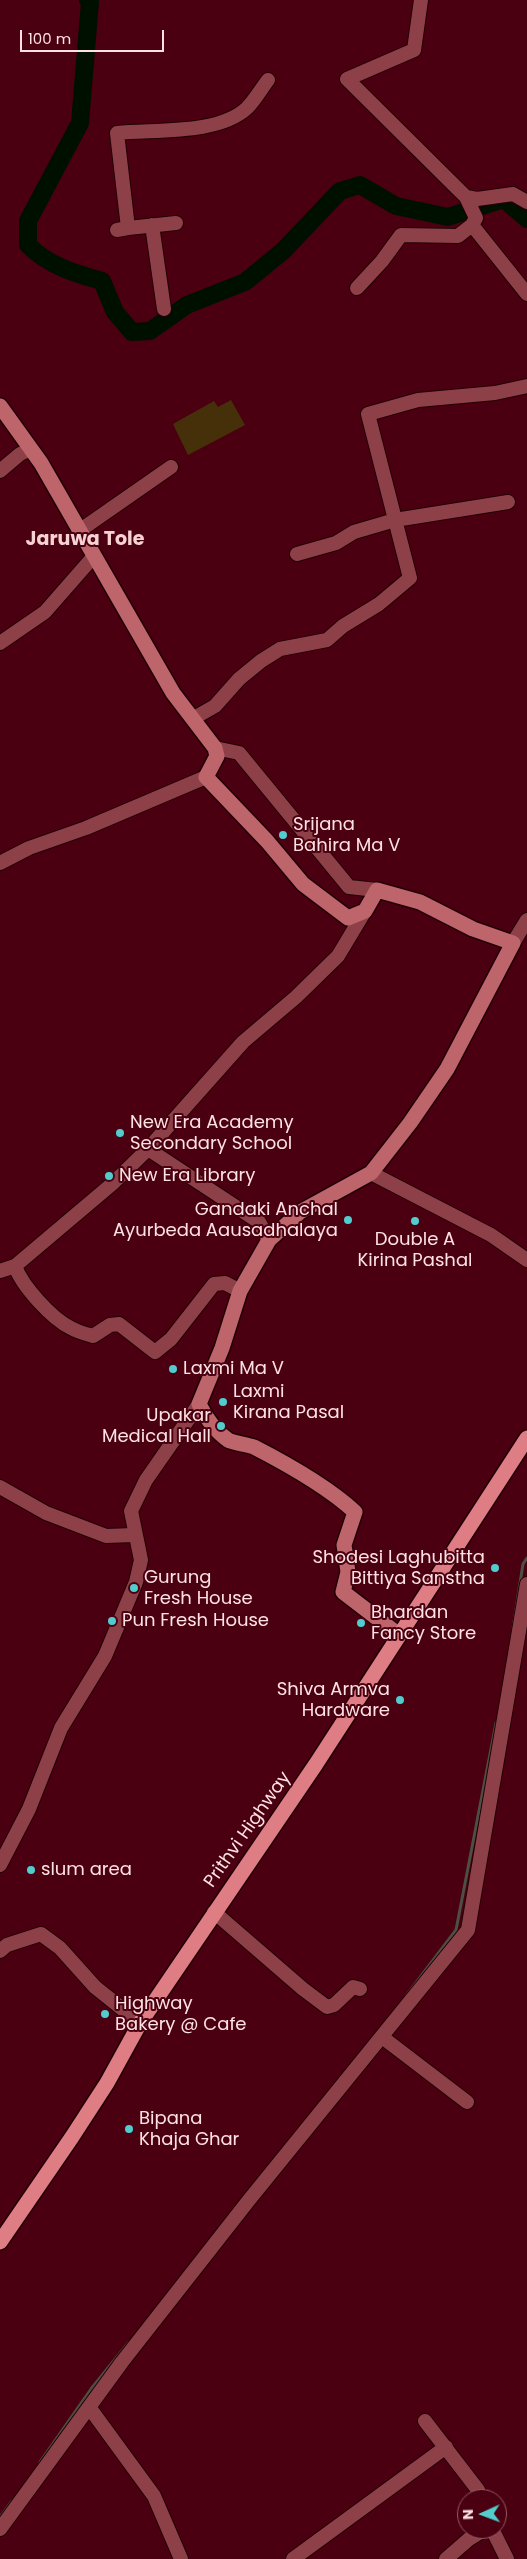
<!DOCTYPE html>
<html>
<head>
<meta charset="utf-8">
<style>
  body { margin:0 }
  #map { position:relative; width:527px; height:2559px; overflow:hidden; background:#4a0011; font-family:Poppins,sans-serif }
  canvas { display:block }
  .north { position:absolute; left:457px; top:2489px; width:50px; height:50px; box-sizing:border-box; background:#4a0011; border:1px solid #925a65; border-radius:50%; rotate:268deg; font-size:14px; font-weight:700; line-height:20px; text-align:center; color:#fee2e2 }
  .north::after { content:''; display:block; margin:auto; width:18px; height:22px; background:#52cdce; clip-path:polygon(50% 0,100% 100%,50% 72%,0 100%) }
  .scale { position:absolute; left:20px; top:30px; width:144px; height:22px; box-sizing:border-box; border:2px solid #fee2e2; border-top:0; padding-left:6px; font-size:15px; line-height:18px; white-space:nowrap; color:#fee2e2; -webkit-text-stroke:4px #4a0011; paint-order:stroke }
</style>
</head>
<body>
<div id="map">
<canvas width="527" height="2559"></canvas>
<div class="north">N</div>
<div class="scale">100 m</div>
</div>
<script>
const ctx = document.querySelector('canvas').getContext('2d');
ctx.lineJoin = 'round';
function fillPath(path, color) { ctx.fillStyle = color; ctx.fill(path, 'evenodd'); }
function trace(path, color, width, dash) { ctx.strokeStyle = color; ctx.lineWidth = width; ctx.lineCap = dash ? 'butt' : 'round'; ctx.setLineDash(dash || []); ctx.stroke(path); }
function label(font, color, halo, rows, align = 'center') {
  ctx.font = font + ' Poppins,sans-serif'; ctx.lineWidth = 4; ctx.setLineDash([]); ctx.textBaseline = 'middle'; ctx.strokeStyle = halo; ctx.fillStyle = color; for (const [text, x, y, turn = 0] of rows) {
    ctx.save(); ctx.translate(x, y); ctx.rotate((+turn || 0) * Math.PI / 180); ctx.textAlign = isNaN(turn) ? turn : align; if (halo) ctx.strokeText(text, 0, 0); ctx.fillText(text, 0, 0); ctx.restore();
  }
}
const green = new Path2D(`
  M 231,400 L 245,425 L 188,455 L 173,424 L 214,401 L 218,407 Z`);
const stream = new Path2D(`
  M 513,1628 L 523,1564 L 527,1558
  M 406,1996 L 456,1930 L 496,1723
  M 40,2462 L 91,2389 L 129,2342
  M 0,2517 L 12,2501`);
const river = new Path2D(`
  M 88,0 L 90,2 L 80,123 L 28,221 L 28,245 C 49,266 74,273 102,281 L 115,312 L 132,332 L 150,331 L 187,305 L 245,282 L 283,251 L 340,191 L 360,185 L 396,206 L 448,217 L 504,199 L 527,219`);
const minor = new Path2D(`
  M 421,0 L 414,50 L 347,79 L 466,197 L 476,218 L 472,225 L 527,294
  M 466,197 L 477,199 L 513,194 L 527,202
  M 152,225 L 164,309
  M 128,228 L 176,223
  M 117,230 L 128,228 L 117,133 C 155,129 218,135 247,108 C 255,100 261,89 268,80
  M 357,288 L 382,261 L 401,235 L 458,236 L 472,225
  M 0,471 L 20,454 L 31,449
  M 79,531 L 171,467
  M 297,554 L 336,543 L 354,532 L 395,520 L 508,502
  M 0,643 L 45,612 L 94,556
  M 194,718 L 215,706 L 239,679 L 261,661 L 280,649 L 327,640 L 343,626 L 379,604 L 410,578 L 368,414 L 418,400 L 495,393 L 527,386
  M 215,748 L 239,753 L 349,887 L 377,890
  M 0,863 L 29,848 L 86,828 L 206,777
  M 513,943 L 527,920
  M 148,1149 L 259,1222 L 269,1240
  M 371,1173 L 491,1235 L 527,1260
  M 15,1266 C 22,1286 52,1319 71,1328 C 78,1332 86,1334 93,1336 L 110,1325 L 119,1324 L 155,1352 L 171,1339 L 214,1284 L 225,1283 L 240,1291
  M 0,1271 L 15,1266 L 112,1184 L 148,1149 L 243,1042 L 296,997 L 338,956 L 365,911
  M 0,1487 L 46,1513 L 106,1536 L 134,1535
  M 0,1865 L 29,1809 L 61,1728 L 105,1656 L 136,1582 L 141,1560 L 131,1511 L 146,1480 L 199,1404
  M 214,1912 L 303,1989 L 327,2007 L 334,2005 L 353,1987 L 360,1989
  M 0,1951 L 7,1945 L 41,1934 L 60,1948 L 95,1987 L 140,2023
  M 382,2037 L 467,2102
  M 89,2407 L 154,2496 L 181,2559
  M 425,2421 L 478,2490 L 482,2499
  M 0,2529 L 122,2362 L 249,2200 L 468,1930 L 527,1584
  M 492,2529 L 507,2559
  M 293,2559 L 446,2447
  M 446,2559 L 469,2539 L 485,2529`);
const major = new Path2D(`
  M 0,406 L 41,463 L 173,693 L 215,748 L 217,756 L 206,777 L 267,841 L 303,884 L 348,918 L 365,911 L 377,890 L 420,902 L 473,929 L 513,943 L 447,1069 L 410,1123 L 371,1173 L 300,1212 L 269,1240 L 240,1291 L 222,1348 L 199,1404 C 206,1418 215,1431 228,1440 C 233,1443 246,1444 254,1447 C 287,1464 328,1487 355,1512 L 344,1545 L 348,1572 L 343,1592 L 399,1635`);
const highway = new Path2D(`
  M 0,2242 L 72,2137 L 107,2083 L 140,2023 L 316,1764 L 527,1438`);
const markers = [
  [283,835,5,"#52cdce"],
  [120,1133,5,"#52cdce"],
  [109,1176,5,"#52cdce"],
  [348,1220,5,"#52cdce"],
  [415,1221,5,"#52cdce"],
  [173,1369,5,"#52cdce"],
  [223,1402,5,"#52cdce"],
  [221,1426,5,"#52cdce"],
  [495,1568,5,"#52cdce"],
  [134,1588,5,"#52cdce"],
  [112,1621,5,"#52cdce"],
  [361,1623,5,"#52cdce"],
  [400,1700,5,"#52cdce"],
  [31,1870,5,"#52cdce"],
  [105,2014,5,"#52cdce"],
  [129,2129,5,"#52cdce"]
];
const poiNames = [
  ["Srijana",293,825],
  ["Bahira Ma V",293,846],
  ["New Era Academy",130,1123],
  ["Secondary School",130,1144],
  ["New Era Library",119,1176],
  ["Gandaki Anchal",338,1210,"right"],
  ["Ayurbeda Aausadhalaya",338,1231,"right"],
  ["Double A",415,1240,"center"],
  ["Kirina Pashal",415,1261,"center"],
  ["Laxmi Ma V",183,1369],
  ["Laxmi",233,1392],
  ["Kirana Pasal",233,1413],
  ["Upakar",211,1416,"right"],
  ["Medical Hall",211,1437,"right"],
  ["Shodesi Laghubitta",485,1558,"right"],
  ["Bittiya Sanstha",485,1579,"right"],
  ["Gurung",144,1578],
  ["Fresh House",144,1599],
  ["Bhardan",371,1613],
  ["Fancy Store",371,1634],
  ["Pun Fresh House",122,1621],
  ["Shiva Armva",390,1690,"right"],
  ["Hardware",390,1711,"right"],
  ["slum area",41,1870],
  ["Highway",115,2004],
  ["Bakery @ Cafe",115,2025],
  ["Bipana",139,2119],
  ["Khaja Ghar",139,2140]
];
const streetNames = [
  ["Prithvi Highway",248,1830,-55]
];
const neighbourhoodNames = [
  ["Jaruwa Tole",85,540]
];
fillPath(green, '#46300a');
trace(stream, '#4c4f44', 3);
trace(river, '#001000', 18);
trace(minor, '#220005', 16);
trace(major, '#220005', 18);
trace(highway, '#220005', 18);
trace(minor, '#8d4047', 14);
trace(major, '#be656c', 15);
trace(highway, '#df7d84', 15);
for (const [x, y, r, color] of markers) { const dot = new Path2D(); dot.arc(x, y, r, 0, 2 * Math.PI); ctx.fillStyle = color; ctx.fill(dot); trace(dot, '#4a0011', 2); }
label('18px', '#fee2e2', '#4a0011', poiNames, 'left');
label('18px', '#fee2e2', '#4a0011', streetNames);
label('bold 19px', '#f7d2d3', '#4a0011', neighbourhoodNames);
</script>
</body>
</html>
